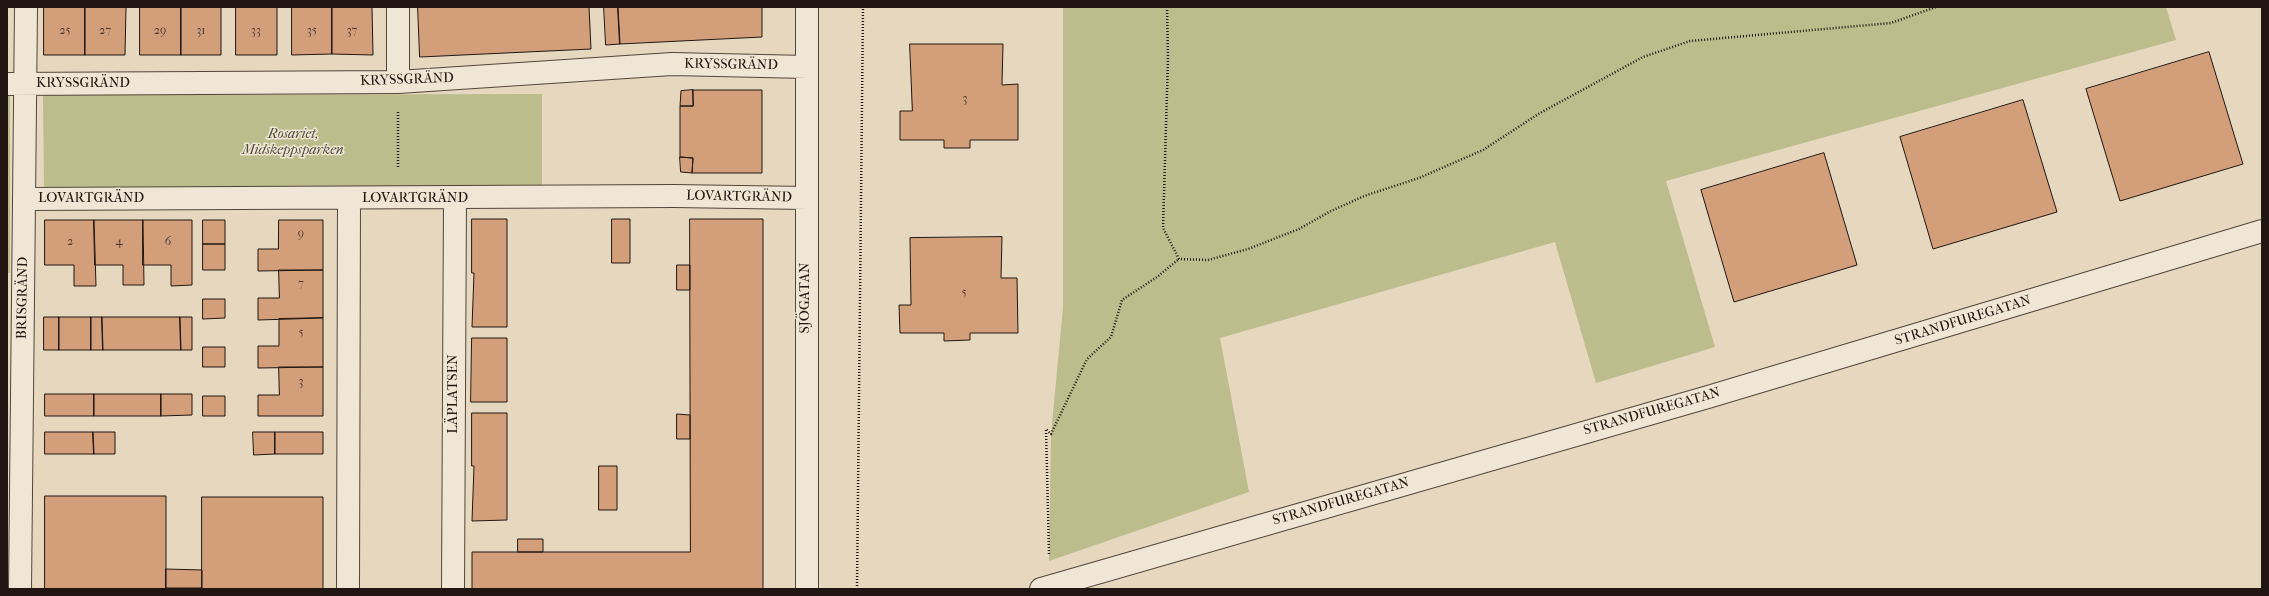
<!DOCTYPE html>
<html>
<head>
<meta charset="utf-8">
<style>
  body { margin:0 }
  #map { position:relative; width:2269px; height:596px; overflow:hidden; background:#e6d8bf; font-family:"IM FELL French Canon",serif }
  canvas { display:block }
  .frame { position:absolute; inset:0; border:8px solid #211611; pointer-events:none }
</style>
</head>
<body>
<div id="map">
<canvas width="2269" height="596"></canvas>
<div class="frame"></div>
</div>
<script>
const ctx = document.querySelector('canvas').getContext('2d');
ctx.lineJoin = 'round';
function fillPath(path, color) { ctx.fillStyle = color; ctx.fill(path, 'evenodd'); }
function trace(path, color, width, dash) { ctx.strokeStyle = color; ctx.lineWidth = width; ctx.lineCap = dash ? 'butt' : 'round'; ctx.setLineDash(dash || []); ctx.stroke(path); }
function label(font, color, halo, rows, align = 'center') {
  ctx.font = font + ' "IM FELL French Canon",serif'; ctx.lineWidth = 3; ctx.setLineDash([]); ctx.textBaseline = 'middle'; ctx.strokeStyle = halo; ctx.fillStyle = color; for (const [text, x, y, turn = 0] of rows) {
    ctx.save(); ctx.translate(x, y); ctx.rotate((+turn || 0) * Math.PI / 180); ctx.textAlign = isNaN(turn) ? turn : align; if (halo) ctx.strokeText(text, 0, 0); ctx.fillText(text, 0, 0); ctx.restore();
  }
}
const green = new Path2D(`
  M 1063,7 L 2166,7 L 2176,40 L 1666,181 L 1715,347 L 1596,383 L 1555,242 L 1220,338 L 1249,492 L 1049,561 L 1051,434 L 1063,308 Z
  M 542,94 L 542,191 L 44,192 L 43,95 Z
  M 7,95 L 10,95 L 10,273 L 7,273 Z`);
const building = new Path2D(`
  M 44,7 L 85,7 L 85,55 L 44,55 Z
  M 85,7 L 126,7 L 125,55 L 85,55 Z
  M 140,7 L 181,7 L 181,55 L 140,55 Z
  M 181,7 L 221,7 L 221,55 L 181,55 Z
  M 236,7 L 277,7 L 277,55 L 236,55 Z
  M 292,7 L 332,7 L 332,54 L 292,55 Z
  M 332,7 L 372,7 L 373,55 L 332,54 Z
  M 418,7 L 589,7 L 591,49 L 420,57 Z
  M 604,7 L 618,7 L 620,44 L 606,45 Z
  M 618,7 L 762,7 L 762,37 L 620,44 Z
  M 910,44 L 1003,44 L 1002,85 L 1018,84 L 1018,140 L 970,140 L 970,148 L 944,148 L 944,140 L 900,140 L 900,111 L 912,111 Z
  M 2209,52 L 2243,164 L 2120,201 L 2086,89 Z
  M 693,90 L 693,106 L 680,106 L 681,91 Z
  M 693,90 L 762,90 L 762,173 L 692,173 L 693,158 L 680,157 L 680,106 L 693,106 Z
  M 2023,100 L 2057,212 L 1933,249 L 1900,137 Z
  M 1824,153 L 1857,265 L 1734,302 L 1701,190 Z
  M 680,157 L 693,158 L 692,173 L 681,172 Z
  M 472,219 L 507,219 L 507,327 L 472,327 L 474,273 L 472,273 Z
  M 612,219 L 630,219 L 630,263 L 612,263 Z
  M 690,219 L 763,219 L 763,589 L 472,589 L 472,552 L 690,552 Z
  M 45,220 L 94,220 L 96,286 L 74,286 L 74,265 L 45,265 Z
  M 94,220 L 143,220 L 144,285 L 123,285 L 123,265 L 95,265 Z
  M 143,220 L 192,220 L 192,285 L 171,286 L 171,265 L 143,265 Z
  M 203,220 L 225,220 L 225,244 L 203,244 Z
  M 279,220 L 323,220 L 323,270 L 258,271 L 258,249 L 278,249 Z
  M 1002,237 L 1001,278 L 1017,278 L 1018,333 L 970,333 L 970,340 L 944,341 L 944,333 L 900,333 L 899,305 L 911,305 L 910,238 Z
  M 203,244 L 225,244 L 225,270 L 203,270 Z
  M 677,265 L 690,265 L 690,290 L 677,290 Z
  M 279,270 L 323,270 L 323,318 L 258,320 L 258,298 L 279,298 Z
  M 203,299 L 225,299 L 225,318 L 203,319 Z
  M 44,317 L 59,317 L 59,350 L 44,350 Z
  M 59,317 L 91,317 L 91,350 L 59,350 Z
  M 91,317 L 102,317 L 103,350 L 91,350 Z
  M 102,317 L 180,317 L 181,350 L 103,350 Z
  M 180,317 L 192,317 L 192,350 L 181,350 Z
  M 323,318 L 323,367 L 258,368 L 258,346 L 279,346 L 279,319 Z
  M 472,338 L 507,338 L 507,402 L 471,402 Z
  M 203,347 L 225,347 L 225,367 L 203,367 Z
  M 279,367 L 323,367 L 323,416 L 258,416 L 258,395 L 279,395 Z
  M 45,394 L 94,394 L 94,416 L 45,416 Z
  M 94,394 L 161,394 L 161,416 L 94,416 Z
  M 161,394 L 192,394 L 192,415 L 161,416 Z
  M 203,396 L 225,396 L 225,416 L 203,416 Z
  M 472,413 L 507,413 L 507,520 L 472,521 L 474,466 L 472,466 Z
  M 677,414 L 690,415 L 690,439 L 677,439 Z
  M 45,432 L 93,432 L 94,454 L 45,454 Z
  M 93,432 L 115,432 L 115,454 L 94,454 Z
  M 253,432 L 275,432 L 275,454 L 254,455 Z
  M 275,432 L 323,432 L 323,454 L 275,454 Z
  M 599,466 L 617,466 L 617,510 L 599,510 Z
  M 45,496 L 166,496 L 166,589 L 45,589 Z
  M 202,497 L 323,497 L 323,589 L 202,589 Z
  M 518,539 L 543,539 L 543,552 L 518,552 Z
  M 166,569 L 202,570 L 202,588 L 166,588 Z`);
const path = new Path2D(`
  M 1167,7 L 1168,58 L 1163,228 L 1179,259 L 1208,260 L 1248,249 L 1299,229 L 1329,212 L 1364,196 L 1419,178 L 1483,150 L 1540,113 L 1643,57 L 1690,41 L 1891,23 L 1936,7
  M 398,112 L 398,167
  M 1049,554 L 1046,429 L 1051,434 L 1087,359 L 1111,337 L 1122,300 L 1157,277 L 1179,259
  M 857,589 L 863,7`);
const minor = new Path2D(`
  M 398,82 L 398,7
  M 7,84 L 398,82 L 672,64 L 807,67
  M 24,199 L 674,196 L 806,198
  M 20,589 L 26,7
  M 348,589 L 349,199
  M 453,589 L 455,198
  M 807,589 L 807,7
  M 1041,589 L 1708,397 L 2262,231`);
const numberNames = [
  ["25",65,31],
  ["27",105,31],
  ["29",160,31],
  ["31",201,31],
  ["33",256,31],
  ["35",312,31],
  ["37",352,31],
  ["3",965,99],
  ["9",301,234],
  ["2",70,242],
  ["4",119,242],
  ["6",168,242],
  ["7",301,284],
  ["5",964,293],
  ["5",301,333],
  ["3",301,382]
];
const streetNames = [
  ["KRYSSGRÄND",731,65,1],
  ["KRYSSGRÄND",407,80,-2],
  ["KRYSSGRÄND",83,84],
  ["LOVARTGRÄND",739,197,1],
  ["LOVARTGRÄND",91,199],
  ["LOVARTGRÄND",415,199],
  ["BRISGRÄND",23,298,-89],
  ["SJÖGATAN",806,298,-90],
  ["STRANDFUREGATAN",1963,321,-17],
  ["LÄPLATSEN",454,394,-90],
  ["STRANDFUREGATAN",1652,412,-16],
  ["STRANDFUREGATAN",1341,502,-16]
];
const parkNames = [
  ["Rosariet,",293,135],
  ["Midskeppsparken",293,151]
];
fillPath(green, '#bcbc8d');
fillPath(building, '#d39f7b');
trace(building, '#211611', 1);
trace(minor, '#52463c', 24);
trace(path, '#211611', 2.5, [1, 2]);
trace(minor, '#efe6d5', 22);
label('12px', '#4e382c', null, numberNames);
label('14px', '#211611', '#efe6d5', streetNames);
label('italic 14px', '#504836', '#efe6d5', parkNames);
</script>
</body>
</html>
